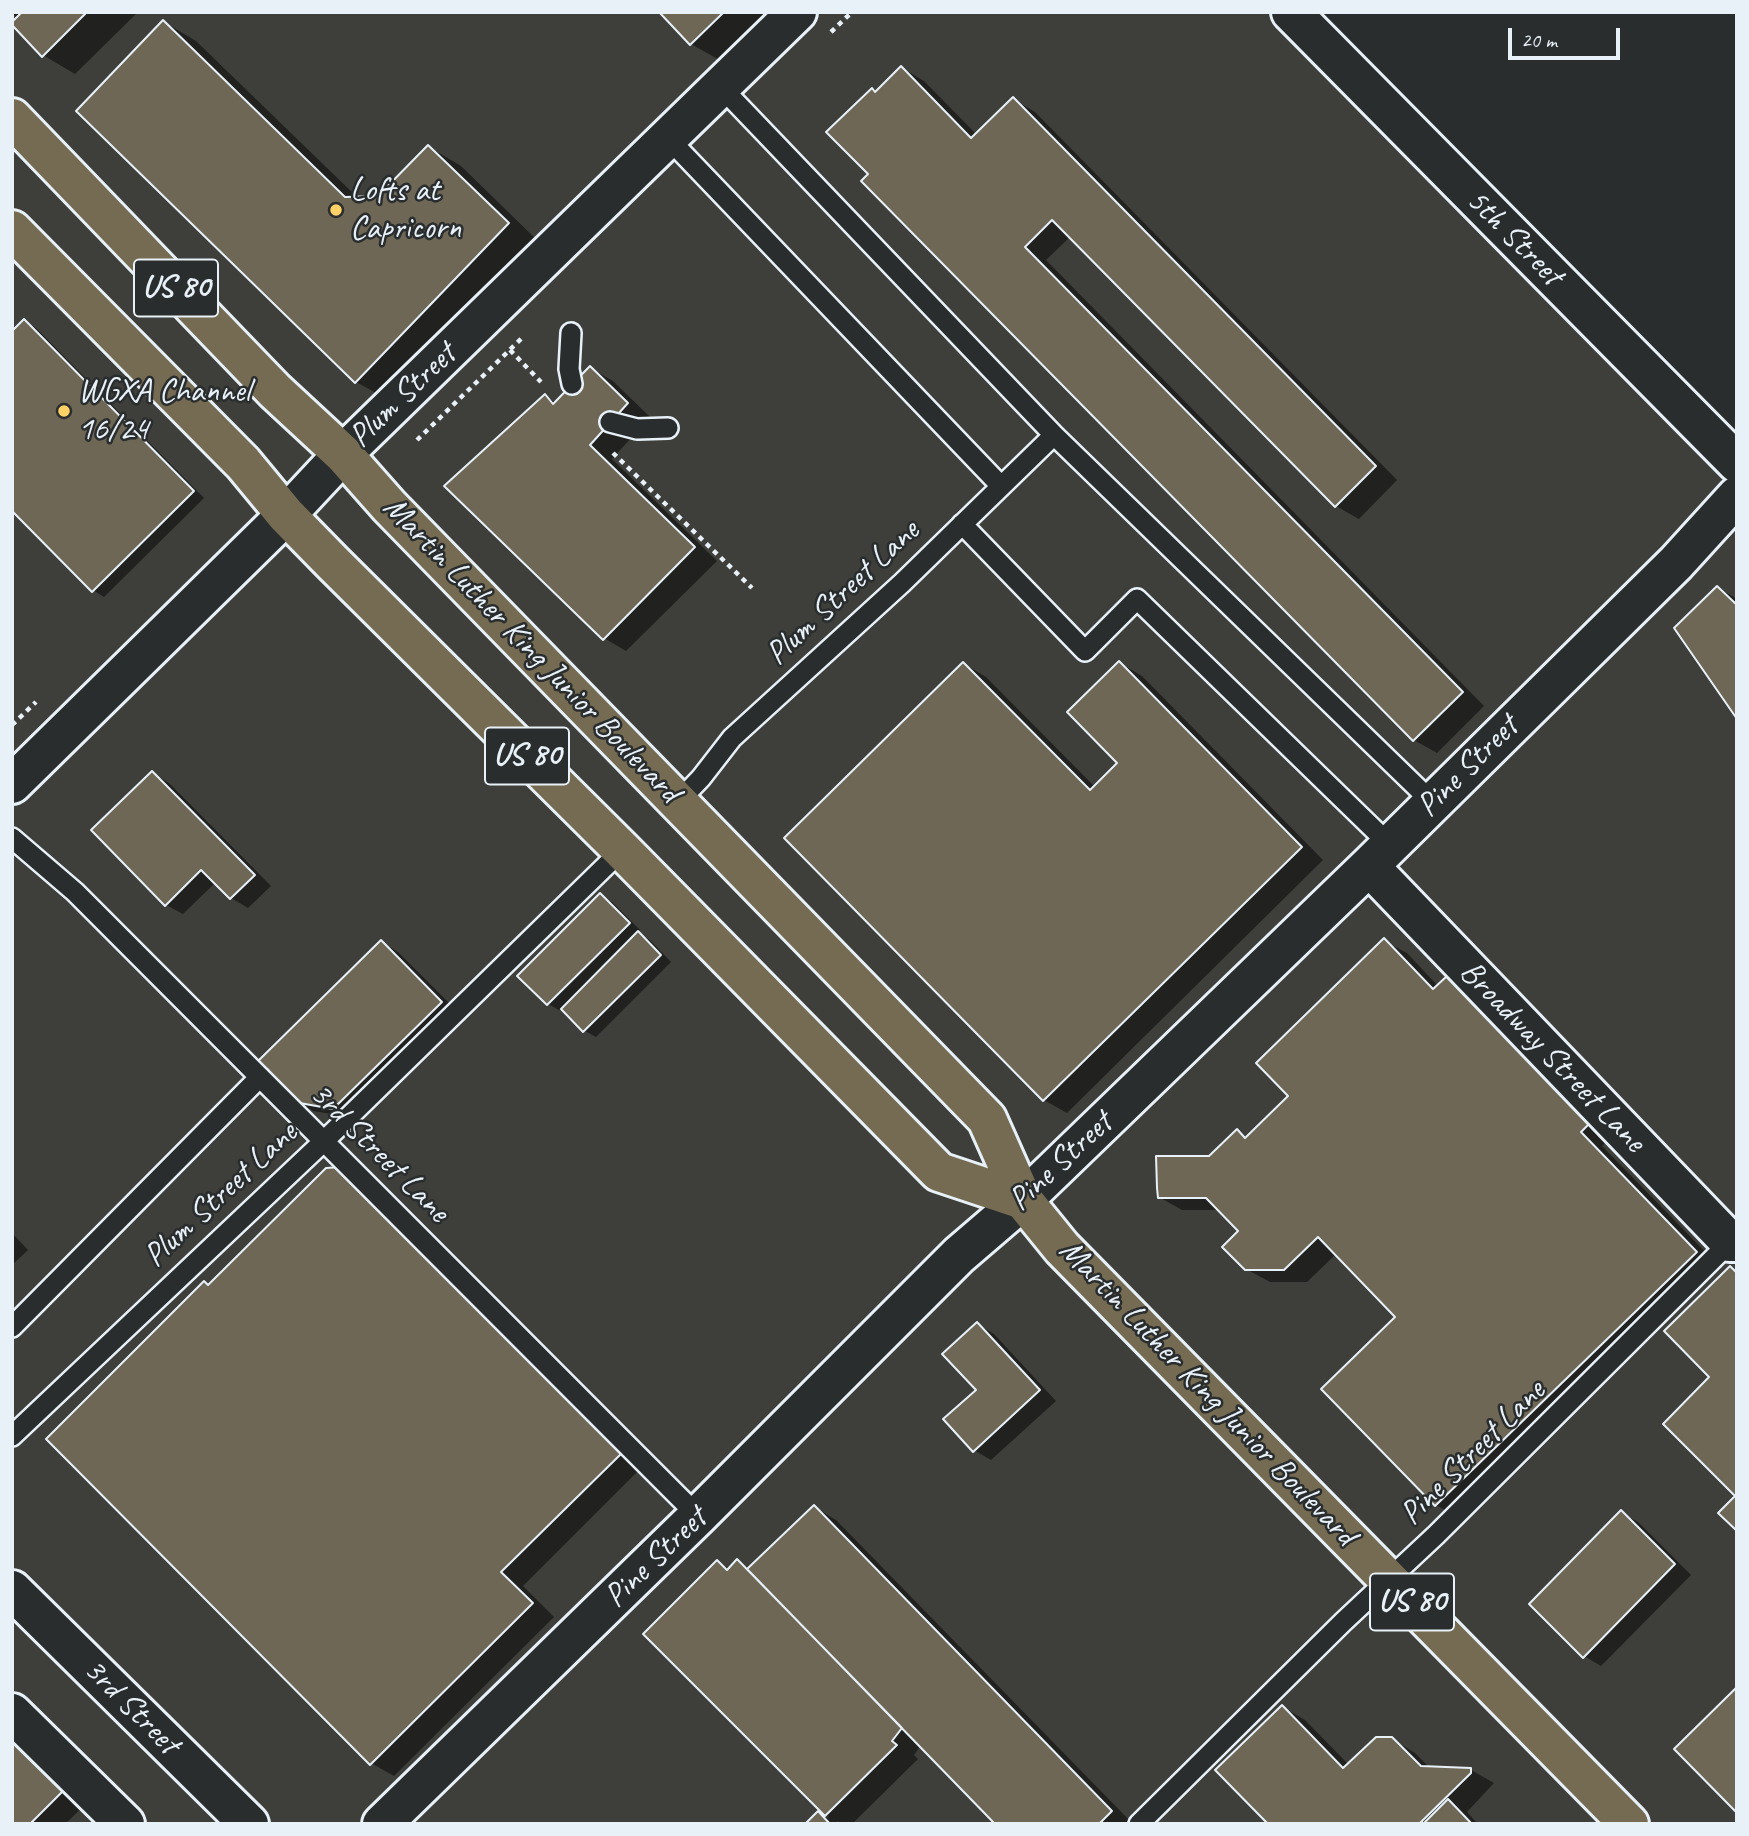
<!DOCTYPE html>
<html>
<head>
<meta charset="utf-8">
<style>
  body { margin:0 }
  #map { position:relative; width:1749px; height:1836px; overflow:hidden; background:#2a2d2e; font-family:Caveat,sans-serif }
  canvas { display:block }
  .frame { position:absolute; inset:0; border:14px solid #e8f1f8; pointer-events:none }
  .scale { position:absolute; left:1508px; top:28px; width:112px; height:32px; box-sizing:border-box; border:4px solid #e8f1f8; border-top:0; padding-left:9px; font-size:21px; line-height:24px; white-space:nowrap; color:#e8f1f8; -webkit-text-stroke:5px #2a2d2e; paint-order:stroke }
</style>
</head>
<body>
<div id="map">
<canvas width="1749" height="1836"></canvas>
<div class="frame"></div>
<div class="scale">20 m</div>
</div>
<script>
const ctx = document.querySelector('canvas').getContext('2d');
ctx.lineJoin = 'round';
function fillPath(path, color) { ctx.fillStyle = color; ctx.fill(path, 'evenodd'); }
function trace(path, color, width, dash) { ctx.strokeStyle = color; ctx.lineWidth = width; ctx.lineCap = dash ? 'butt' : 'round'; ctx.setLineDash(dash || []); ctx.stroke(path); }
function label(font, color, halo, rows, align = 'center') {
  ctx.font = font + ' Caveat,sans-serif'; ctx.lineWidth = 5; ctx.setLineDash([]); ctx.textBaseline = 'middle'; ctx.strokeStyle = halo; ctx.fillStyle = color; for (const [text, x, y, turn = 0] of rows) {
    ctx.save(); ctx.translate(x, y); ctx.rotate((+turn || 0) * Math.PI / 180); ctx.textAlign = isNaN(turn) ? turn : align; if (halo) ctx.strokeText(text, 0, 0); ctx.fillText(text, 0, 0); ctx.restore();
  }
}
const built = new Path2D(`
  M 12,12 L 1292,12 L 1737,455 L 1737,1824 L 12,1824 Z`);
const shadow = new Path2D(`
  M 12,12 L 138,12 L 75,74 L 43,55 Z
  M 661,12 L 775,12 L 723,62 L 691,44 Z
  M 164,22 L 196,41 L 358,198 L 379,198 L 429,147 L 461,166 L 540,243 L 389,400 L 356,382 L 78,111 Z
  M 902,68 L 924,81 L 977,135 L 1013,99 L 1035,112 L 1397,480 L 1359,519 L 1336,506 L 1071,236 L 1046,260 L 1484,706 L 1437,753 L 1414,740 L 870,174 L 872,90 L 877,93 Z
  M 25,321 L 36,328 L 204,498 L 104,597 L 93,590 Z
  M 590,368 L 613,381 L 650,417 L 612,459 L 717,561 L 626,651 L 604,638 L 545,396 L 556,403 Z
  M 1718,588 L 1737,599 L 1737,716 Z
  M 1120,663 L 1142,676 L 1323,860 L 1067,1113 L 1044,1100 L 964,664 L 986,677 L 1095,787 L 1120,763 Z
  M 152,773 L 169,783 L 271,886 L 248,908 L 231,898 L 216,882 L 183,914 L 166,905 Z
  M 601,896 L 612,902 L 640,930 L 638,933 L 650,940 L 671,962 L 596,1037 L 585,1031 L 562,1008 L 559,1010 L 548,1004 L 520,976 Z
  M 1384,941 L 1407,953 L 1438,986 L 1447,978 L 1469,991 L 1611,1137 L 1602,1146 L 1718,1265 L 1459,1518 L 1436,1505 L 1323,1389 L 1397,1317 L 1336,1254 L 1307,1282 L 1270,1282 L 1246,1269 L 1241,1231 L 1220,1210 L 1182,1210 L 1159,1197 L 1210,1158 L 1237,1131 L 1248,1138 L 1290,1096 Z
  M 381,942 L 398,952 L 458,1012 L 351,1117 L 313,1111 L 295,1100 Z
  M 326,1169 L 645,1464 L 523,1586 L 554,1617 L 394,1776 L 371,1763 L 209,1286 Z
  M 12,1233 L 28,1250 L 12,1265 Z
  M 977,1324 L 994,1334 L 1056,1401 L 991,1460 L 974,1450 L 978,1390 Z
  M 814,1507 L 836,1520 L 1133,1824 L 998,1824 L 921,1745 L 914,1755 L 918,1759 L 852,1824 L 841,1824 L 837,1821 L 838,1824 L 807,1824 L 818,1813 L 830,1819 L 646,1634 L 717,1562 L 730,1569 L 737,1561 L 750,1569 Z
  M 1621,1513 L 1638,1522 L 1691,1575 L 1601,1666 L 1584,1656 Z
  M 1282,1707 L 1305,1720 L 1349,1765 L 1392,1739 L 1415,1753 L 1431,1769 L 1471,1770 L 1494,1783 L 1467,1812 L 1478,1824 L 1270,1824 Z
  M 12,1728 L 86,1804 L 65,1824 L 12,1824 Z`);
const building = new Path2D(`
  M 12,12 L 87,12 L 42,57 L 12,25 Z
  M 12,12 L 22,12 L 12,22 Z
  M 659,12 L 724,12 L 690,45 Z
  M 163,20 L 345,197 L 378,196 L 428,145 L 509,223 L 355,383 L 76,111 Z
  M 901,66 L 971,138 L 1013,97 L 1376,466 L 1335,507 L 1052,220 L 1025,247 L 1463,692 L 1413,741 L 861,181 L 868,174 L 826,132 L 872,88 L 875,92 Z
  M 24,319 L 194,491 L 92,592 L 12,511 L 12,331 Z
  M 590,366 L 628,403 L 590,445 L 695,547 L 603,640 L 444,486 L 545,394 L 553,404 Z
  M 1717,586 L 1737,605 L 1737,719 L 1674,628 Z
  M 1119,661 L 1302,847 L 1043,1101 L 784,838 L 963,662 L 1090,790 L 1117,763 L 1067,712 Z
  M 152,771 L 255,875 L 230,899 L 201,870 L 165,906 L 91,830 Z
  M 600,893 L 630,923 L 547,1005 L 517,976 Z
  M 638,931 L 661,955 L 583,1032 L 561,1009 Z
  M 1384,938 L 1433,989 L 1447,976 L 1590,1123 L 1581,1132 L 1697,1252 L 1435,1506 L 1321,1389 L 1395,1317 L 1318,1237 L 1284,1270 L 1245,1270 L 1222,1247 L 1238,1231 L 1206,1198 L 1158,1198 L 1157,1188 L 1156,1156 L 1209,1156 L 1237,1129 L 1245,1138 L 1288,1096 L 1256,1063 Z
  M 381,940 L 442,1002 L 333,1109 L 294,1102 L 256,1063 Z
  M 341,1167 L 624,1451 L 501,1572 L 533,1603 L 370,1765 L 46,1439 L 204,1281 L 208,1285 L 326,1168 Z
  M 1730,1266 L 1737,1273 L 1737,1531 L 1718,1513 L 1735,1496 L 1663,1424 L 1709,1377 L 1664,1331 Z
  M 977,1322 L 1040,1390 L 973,1452 L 943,1419 L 976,1390 L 942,1354 Z
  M 814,1505 L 1112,1811 L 1099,1824 L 995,1824 L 747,1569 Z
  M 1621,1510 L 1675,1564 L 1583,1658 L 1529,1604 Z
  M 737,1559 L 902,1728 L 892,1741 L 897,1745 L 825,1816 L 643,1634 L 717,1560 L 727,1570 Z
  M 1737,1687 L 1737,1813 L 1674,1749 Z
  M 1282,1705 L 1343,1768 L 1376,1737 L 1392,1737 L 1421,1766 L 1471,1768 L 1471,1773 L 1419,1824 L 1268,1824 L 1215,1770 Z
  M 12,1737 L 64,1790 L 30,1824 L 12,1824 Z
  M 1448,1799 L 1472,1824 L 1423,1824 Z
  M 818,1811 L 830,1824 L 805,1824 Z`);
const path = new Path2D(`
  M 831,32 L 852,12
  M 510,350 L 541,382
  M 417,440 L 522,338
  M 613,453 L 752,588
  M 12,725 L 36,702`);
const lane = new Path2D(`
  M 721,87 L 1054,435 L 1432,802
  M 667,137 L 1001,486
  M 571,333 L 569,369 L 572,384
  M 610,422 L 637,429 L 668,428
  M 962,524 L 1085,651 L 1137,599 L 1390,845
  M 679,801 L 701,778 L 732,738 L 902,583 L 1054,435
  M 12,838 L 75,892 L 698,1516
  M 12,1327 L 260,1077
  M 12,1436 L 322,1143 L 622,850
  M 1139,1824 L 1343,1622 L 1436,1535 L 1730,1242`);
const street = new Path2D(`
  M 1291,12 L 1737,463
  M 12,784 L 286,515 L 343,454 L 797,12
  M 1369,866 L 1730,1242 L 1737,1242
  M 12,1590 L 249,1824
  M 12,1713 L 125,1824
  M 382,1824 L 698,1516 L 959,1255 L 1023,1200 L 1369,866 L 1676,563 L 1737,496`);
const primary = new Path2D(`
  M 12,118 L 275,391 L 343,454 L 389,506 L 987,1119 L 1023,1200 L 1062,1248 L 1629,1824
  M 12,230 L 243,463 L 286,515 L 333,563 L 622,850 L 939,1172 L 1023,1200`);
const markers = [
  [336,210,7,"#ffd166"],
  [64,411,7,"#ffd166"]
];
const shields = [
  [176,288,84],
  [527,756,84],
  [1412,1602,84]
];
const shieldNames = [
  ["US 80",176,288],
  ["US 80",527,756],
  ["US 80",1412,1602]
];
const poiNames = [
  ["Lofts at",350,191],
  ["Capricorn",350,229],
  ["WGXA Channel",78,392],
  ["16/24",78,430]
];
const streetNames = [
  ["5th Street",1514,238,45],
  ["Plum Street",403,396,-44],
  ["Plum Street Lane",843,593,-43],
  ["Martin Luther King Junior Boulevard",531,650,46],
  ["Pine Street",1468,767,-45],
  ["Broadway Street Lane",1552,1057,46],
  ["3rd Street Lane",379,1153,45],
  ["Pine Street",1061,1162,-43],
  ["Plum Street Lane",221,1195,-43],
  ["Martin Luther King Junior Boulevard",1207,1393,46],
  ["Pine Street Lane",1473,1453,-45],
  ["Pine Street",656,1558,-44],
  ["3rd Street",131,1707,45]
];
fillPath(built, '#3e3e3a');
fillPath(shadow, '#0007');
fillPath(building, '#6e6756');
trace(building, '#e8f1f8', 2);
trace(lane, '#e8f1f8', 24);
trace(street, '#e8f1f8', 44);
trace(primary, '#e8f1f8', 44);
trace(path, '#e8f1f8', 4.5, [5, 5]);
trace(lane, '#2a2d2e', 19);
trace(street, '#2a2d2e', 38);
trace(primary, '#756b52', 38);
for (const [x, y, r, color] of markers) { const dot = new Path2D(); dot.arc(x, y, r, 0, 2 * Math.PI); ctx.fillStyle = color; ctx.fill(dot); trace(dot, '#2a2d2e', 2.5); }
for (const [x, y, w] of shields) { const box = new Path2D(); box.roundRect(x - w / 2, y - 28.5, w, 57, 5); ctx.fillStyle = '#2a2d2e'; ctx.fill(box); trace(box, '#e8f1f8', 2); }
label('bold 32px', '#e8f1f8', null, shieldNames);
label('33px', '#e8f1f8', '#2a2d2e', poiNames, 'left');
label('33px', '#e8f1f8', '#2a2d2e', streetNames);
</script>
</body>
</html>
